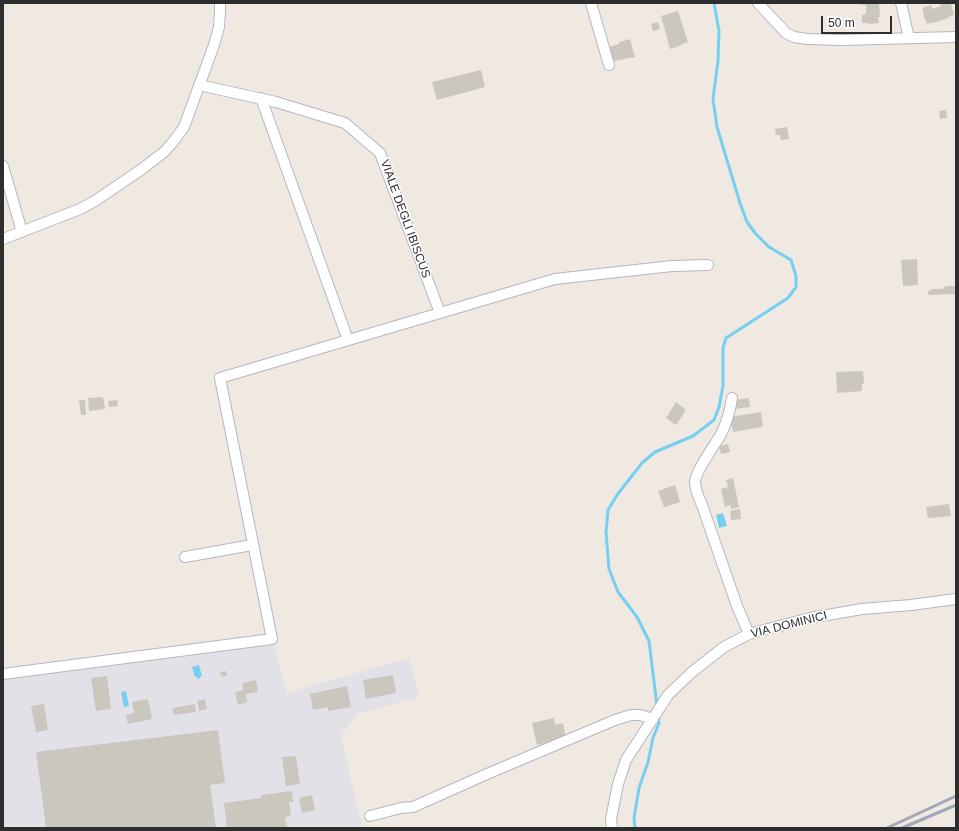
<!DOCTYPE html>
<html>
<head>
<meta charset="utf-8">
<style>
  body { margin:0 }
  #map { position:relative; width:959px; height:831px; overflow:hidden; background:#efe9e1; font-family:Helvetica,sans-serif }
  canvas { display:block }
  .frame { position:absolute; inset:0; border:4px solid #2e2e2e; pointer-events:none }
  .scale { position:absolute; left:821px; top:16px; width:71px; height:18px; box-sizing:border-box; border:2px solid #2e2e2e; border-top:0; padding-left:5px; font-size:12px; line-height:14px; white-space:nowrap; color:#2e2e2e; -webkit-text-stroke:3px #fff; paint-order:stroke }
</style>
</head>
<body>
<div id="map">
<canvas width="959" height="831"></canvas>
<div class="frame"></div>
<div class="scale">50 m</div>
</div>
<script>
const ctx = document.querySelector('canvas').getContext('2d');
ctx.lineJoin = 'round';
function fillPath(path, color) { ctx.fillStyle = color; ctx.fill(path, 'evenodd'); }
function trace(path, color, width, dash) { ctx.strokeStyle = color; ctx.lineWidth = width; ctx.lineCap = dash ? 'butt' : 'round'; ctx.setLineDash(dash || []); ctx.stroke(path); }
function label(font, color, halo, rows, align = 'center') {
  ctx.font = font + ' Helvetica,sans-serif'; ctx.lineWidth = 3; ctx.setLineDash([]); ctx.textBaseline = 'middle'; ctx.strokeStyle = halo; ctx.fillStyle = color; for (const [text, x, y, turn = 0] of rows) {
    ctx.save(); ctx.translate(x, y); ctx.rotate((+turn || 0) * Math.PI / 180); ctx.textAlign = isNaN(turn) ? turn : align; if (halo) ctx.strokeText(text, 0, 0); ctx.fillText(text, 0, 0); ctx.restore();
  }
}
const industrial = new Path2D(`
  M 272,639 L 287,693 L 409,658 L 419,697 L 357,714 L 341,736 L 362,827 L 358,828 L 3,828 L 3,675 Z`);
const water = new Path2D(`
  M 723,513 L 727,526 L 719,528 L 716,515 Z
  M 199,665 L 202,676 L 201,676 L 200,678 L 198,679 L 197,677 L 195,677 L 192,667 Z
  M 126,691 L 129,706 L 124,707 L 121,692 Z`);
const stream = new Path2D(`
  M 657,706 L 649,641 L 637,617 L 618,592 L 609,569 L 606,532 L 608,510 L 617,495 L 642,463 L 655,452 L 693,436 L 714,420 L 719,407 L 723,386 L 723,348 L 726,338 L 788,298 L 796,287 L 796,276 L 791,260 L 769,247 L 755,233 L 747,222 L 740,203 L 717,127 L 713,99 L 718,61 L 719,31 L 714,3
  M 635,828 L 634,818 L 639,788 L 648,762 L 653,738 L 659,723 L 658,715`);
const building = new Path2D(`
  M 861,3 L 879,3 L 880,17 L 878,17 L 879,23 L 868,24 L 868,23 L 862,23 L 862,15 L 866,14 L 866,5 L 861,5 Z
  M 940,3 L 950,3 L 951,4 L 954,15 L 948,17 L 949,18 L 933,23 L 933,22 L 927,24 L 923,14 L 924,13 L 922,8 L 931,5 L 932,9 L 941,6 Z
  M 678,11 L 688,42 L 682,44 L 682,45 L 670,49 L 661,16 Z
  M 658,22 L 660,29 L 653,31 L 651,24 Z
  M 630,39 L 635,57 L 610,62 L 605,48 L 619,44 L 619,42 Z
  M 481,70 L 485,87 L 437,100 L 432,82 Z
  M 946,110 L 947,118 L 940,119 L 939,111 Z
  M 787,127 L 789,139 L 781,140 L 780,135 L 776,135 L 775,129 Z
  M 917,259 L 918,285 L 903,286 L 901,260 Z
  M 946,286 L 956,286 L 956,294 L 928,295 L 928,291 L 930,291 L 932,289 L 942,289 Z
  M 863,371 L 864,384 L 862,384 L 862,391 L 837,393 L 836,372 Z
  M 103,397 L 105,409 L 89,411 L 88,398 Z
  M 749,398 L 750,407 L 734,409 L 733,400 Z
  M 79,400 L 85,400 L 86,415 L 81,415 Z
  M 117,400 L 118,406 L 109,407 L 108,401 Z
  M 676,402 L 686,410 L 676,425 L 666,418 Z
  M 761,412 L 763,427 L 733,432 L 730,417 Z
  M 728,444 L 730,452 L 721,454 L 719,446 Z
  M 733,478 L 739,507 L 731,509 L 731,505 L 725,507 L 721,489 L 728,487 L 726,480 Z
  M 675,485 L 680,502 L 664,507 L 658,491 Z
  M 949,504 L 951,516 L 928,518 L 926,507 Z
  M 740,509 L 741,519 L 731,520 L 730,511 Z
  M 226,671 L 227,676 L 222,677 L 220,672 Z
  M 393,675 L 396,693 L 366,699 L 363,680 Z
  M 107,676 L 111,709 L 96,711 L 91,678 Z
  M 256,680 L 258,692 L 246,694 L 247,702 L 238,705 L 235,692 L 243,690 L 242,683 Z
  M 347,686 L 351,707 L 328,711 L 328,707 L 313,710 L 310,694 Z
  M 148,699 L 152,719 L 128,724 L 126,715 L 134,713 L 132,702 Z
  M 205,699 L 207,709 L 199,711 L 197,701 Z
  M 44,704 L 48,730 L 36,732 L 31,706 Z
  M 195,704 L 196,712 L 174,715 L 172,708 Z
  M 554,718 L 555,725 L 563,723 L 566,738 L 537,745 L 532,723 Z
  M 218,730 L 225,783 L 210,785 L 216,828 L 46,828 L 36,752 Z
  M 296,756 L 300,784 L 286,786 L 282,757 Z
  M 292,791 L 293,802 L 289,802 L 291,816 L 285,817 L 287,828 L 227,828 L 224,803 L 261,798 L 261,795 Z
  M 312,795 L 315,810 L 302,813 L 299,798 Z`);
const minor = new Path2D(`
  M 591,3 L 609,65
  M 758,3 L 786,33 L 794,37 L 807,39 L 841,40 L 956,37
  M 901,3 L 909,38
  M 199,85 L 276,102 L 345,123 L 380,153 L 440,313
  M 261,98 L 348,340
  M 3,166 L 22,232
  M 3,239 L 80,209 L 95,201 L 142,169 L 164,152 L 173,142 L 184,127 L 214,45 L 219,27 L 220,12 L 220,3
  M 732,398 C 730,411 726,425 720,436 C 714,446 695,472 695,482 C 695,490 699,498 702,505 L 737,606 L 749,634
  M 185,557 L 252,545
  M 3,674 L 272,639 L 220,378 L 555,279 L 672,266 L 708,265
  M 370,816 L 401,808 L 413,807 L 487,774 L 615,720 L 631,715 L 640,715 L 653,719
  M 612,828 L 611,819 L 618,784 L 626,760 L 668,695 L 692,672 L 724,647 L 749,634 L 810,618 L 862,609 L 911,605 L 956,599`);
const rail = new Path2D(`
  M 887,828 L 956,796
  M 902,828 L 956,805`);
const streetNames = [
  ["VIALE DEGLI IBISCUS",405,219,70],
  ["VIA DOMINICI",789,625,-14]
];
fillPath(industrial, '#e3e1e8');
fillPath(water, '#75cff0');
trace(stream, '#75cff0', 3);
fillPath(building, '#cbc7bf');
trace(minor, '#b4b7c1', 12);
trace(minor, '#fff', 10);
trace(rail, '#a3a6b8', 3);
label('12px', '#2e2e2e', '#fff', streetNames);
</script>
</body>
</html>
